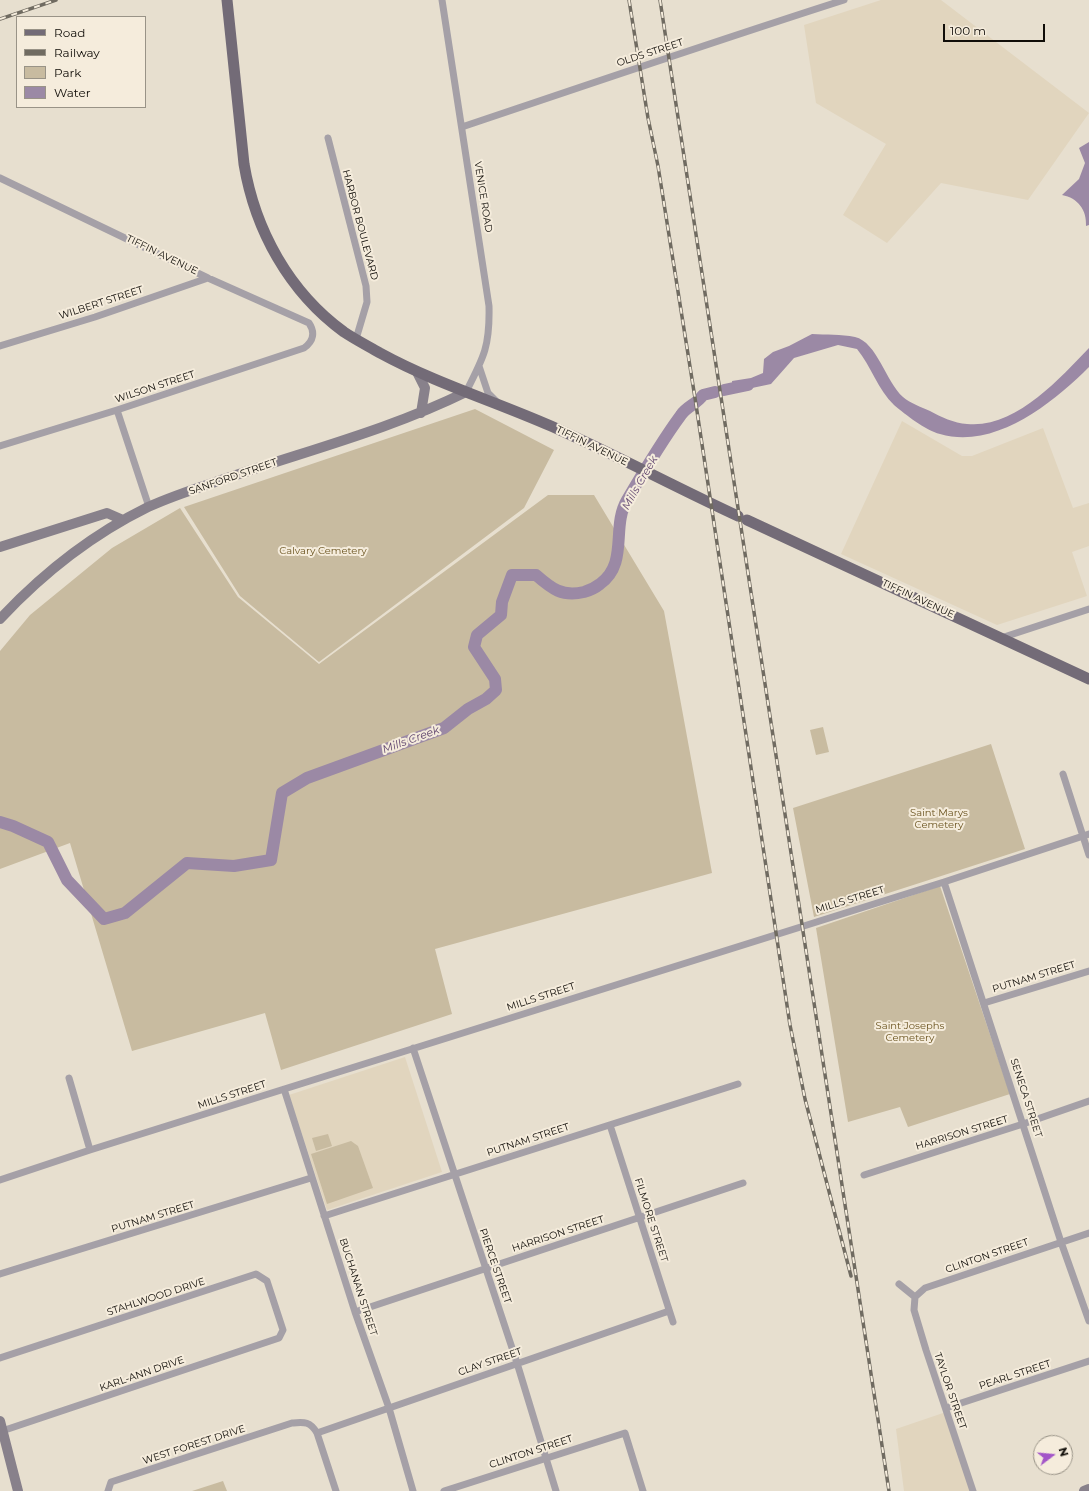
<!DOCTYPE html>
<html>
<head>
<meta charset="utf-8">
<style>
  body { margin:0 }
  #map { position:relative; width:1089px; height:1491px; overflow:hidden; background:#e7dfcf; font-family:Montserrat,sans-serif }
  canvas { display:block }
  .legend { position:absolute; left:16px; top:16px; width:130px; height:92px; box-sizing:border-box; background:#f5ecdc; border:1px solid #999387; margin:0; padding:5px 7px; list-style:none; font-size:12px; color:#100d08 }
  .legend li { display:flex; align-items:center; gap:8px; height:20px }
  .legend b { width:20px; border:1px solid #999387 }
  .north { position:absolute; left:1033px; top:1435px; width:40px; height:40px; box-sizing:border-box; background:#f5ecdc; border:1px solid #999387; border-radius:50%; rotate:74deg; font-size:11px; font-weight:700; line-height:16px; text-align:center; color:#100d08 }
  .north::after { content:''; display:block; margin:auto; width:14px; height:18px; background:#a356c8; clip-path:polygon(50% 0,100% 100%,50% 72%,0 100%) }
  .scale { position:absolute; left:943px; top:24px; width:102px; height:18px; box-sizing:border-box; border:2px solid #100d08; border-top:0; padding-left:5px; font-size:12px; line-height:14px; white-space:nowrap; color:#100d08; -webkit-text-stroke:3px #f5ecdc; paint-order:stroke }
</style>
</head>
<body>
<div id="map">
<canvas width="1089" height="1491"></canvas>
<ul class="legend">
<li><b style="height:5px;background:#736b77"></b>Road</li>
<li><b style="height:5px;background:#706b61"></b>Railway</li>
<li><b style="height:11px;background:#c8bba0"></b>Park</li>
<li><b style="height:11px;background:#9b89a5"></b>Water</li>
</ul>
<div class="north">N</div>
<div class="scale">100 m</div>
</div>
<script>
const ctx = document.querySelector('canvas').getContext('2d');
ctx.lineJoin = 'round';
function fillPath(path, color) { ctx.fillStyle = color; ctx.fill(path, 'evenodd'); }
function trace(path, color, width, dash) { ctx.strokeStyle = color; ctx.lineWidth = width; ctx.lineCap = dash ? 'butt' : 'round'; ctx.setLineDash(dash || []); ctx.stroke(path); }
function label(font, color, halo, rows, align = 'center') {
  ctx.font = font + ' Montserrat,sans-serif'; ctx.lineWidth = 4; ctx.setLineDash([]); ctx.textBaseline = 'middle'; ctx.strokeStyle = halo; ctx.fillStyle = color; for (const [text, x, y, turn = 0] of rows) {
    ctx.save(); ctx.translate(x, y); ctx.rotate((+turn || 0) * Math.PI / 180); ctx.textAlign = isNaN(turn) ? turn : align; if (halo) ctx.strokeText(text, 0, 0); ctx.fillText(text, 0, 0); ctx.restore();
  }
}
const built = new Path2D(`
  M 881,0 L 941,0 L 1089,113 L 1028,200 L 941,183 L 887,243 L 843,215 L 886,144 L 816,103 L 804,25 Z
  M 902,421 L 962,456 L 972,456 L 1043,428 L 1073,508 L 1089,503 L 1089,546 L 1072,552 L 1087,596 L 997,625 L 841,554 Z
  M 405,1057 L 442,1172 L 327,1210 L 289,1095 Z
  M 946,1412 L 973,1491 L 904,1491 L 896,1429 Z`);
const green = new Path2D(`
  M 475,409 L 554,450 L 524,508 L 319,662 L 240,596 L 184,507 Z
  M 548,495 L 594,495 L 664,611 L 712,873 L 435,949 L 452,1014 L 281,1070 L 265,1013 L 132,1051 L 70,843 L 0,869 L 0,651 L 30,615 L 112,548 L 180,508 L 238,597 L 319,664 Z
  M 823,727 L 829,752 L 816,755 L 810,730 Z
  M 991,744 L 1025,849 L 814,917 L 793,808 Z
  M 940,886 L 1010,1094 L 908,1127 L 900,1107 L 848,1122 L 816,928 Z
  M 328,1134 L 332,1146 L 316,1151 L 312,1138 Z
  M 351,1141 L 358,1146 L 373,1188 L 327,1204 L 311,1154 Z
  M 223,1481 L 227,1491 L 192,1491 Z`);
const water = new Path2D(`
  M 1089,142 L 1089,225 L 1086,226 C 1087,210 1078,198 1062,195 L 1079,179 L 1085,163 L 1079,148 Z
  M 812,334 C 826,335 841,334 855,337 C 877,342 886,382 903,397 C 910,403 921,407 930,411 C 941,417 954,423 967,424 C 1015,429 1059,379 1089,348 L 1089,367 C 1053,403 995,450 940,434 C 925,430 906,415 894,405 C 878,390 871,366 857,349 L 838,345 L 794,358 L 771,384 L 733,392 L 732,381 L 751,378 L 763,373 L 764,359 L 773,352 L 789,346 Z`);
const river = new Path2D(`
  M 724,390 L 748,385
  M 0,822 L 13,826 L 48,842 L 67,880 L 104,919 L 125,913 L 187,863 L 234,866 L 271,860 L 282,793 L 307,778 L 444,728 L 468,709 L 486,699 L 496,690 L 495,679 L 474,647 L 477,635 L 501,615 L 502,602 L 512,575 L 536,575 C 552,589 562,597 584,592 C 591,590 595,588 600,584 C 629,563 611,527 627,500 C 644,471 661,442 681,415 C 687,406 697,404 703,395 L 715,392`);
const street = new Path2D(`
  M 442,0 L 489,306 C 490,346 484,357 466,392
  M 462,127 C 590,84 716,41 844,0
  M 328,138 L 366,286 L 367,302 L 356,339
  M 0,178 L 208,278 L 309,323 C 315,332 314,341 304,348 L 117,410 L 0,446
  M 0,346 L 95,317 L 208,278
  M 479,366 L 488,393 L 497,402
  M 117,410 L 149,507
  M 1001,638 L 1089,609
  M 1063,774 L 1089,855
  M 944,882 L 1061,1242 L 1089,1321
  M 984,1003 L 1089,971
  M 413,1048 L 517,1363 L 556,1491
  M 69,1078 L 90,1150
  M 284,1089 L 355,1312 L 389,1408 L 413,1491
  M 610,1125 L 673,1322
  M 864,1175 L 1023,1124 L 1089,1101
  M 0,1180 L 90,1150 L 944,882 L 1089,834
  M 324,1216 L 738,1084
  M 0,1274 L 311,1178
  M 899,1284 L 915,1297
  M 915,1297 L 914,1310 L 926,1350 L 973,1491
  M 915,1297 L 925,1288 L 1089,1233
  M 355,1312 L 743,1183
  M 0,1358 L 256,1274 L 267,1281 L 283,1330 L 279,1338 L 2,1431
  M 946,1408 L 1089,1361
  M 317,1433 L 669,1311
  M 108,1491 L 111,1482 L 292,1423 C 304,1422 310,1421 317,1433 L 336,1491
  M 444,1491 L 625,1433 L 643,1491`);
const secondary = new Path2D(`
  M 417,372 L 425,388 L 421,413
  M 0,547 L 107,513 L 123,520
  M 0,619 C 43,573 91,535 148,507 C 176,494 207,485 236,475 C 313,449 393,428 466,392
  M 0,1421 L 18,1491
  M 1084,1491 L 1089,1489`);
const primary = new Path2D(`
  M 227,0 L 244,164 C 255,230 289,292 344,332 C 356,340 368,346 380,353 C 435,383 494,401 551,426 C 614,454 675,487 738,516
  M 747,520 L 1089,679`);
const rail = new Path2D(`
  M 629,0 L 648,118 L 658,166 L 695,398 L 790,1025 L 805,1099 L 851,1276
  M 660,0 L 889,1491
  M 0,19 L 56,0`);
const streetNames = [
  ["OLDS STREET",650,53,-18],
  ["VENICE ROAD",483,197,81],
  ["HARBOR BOULEVARD",360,225,75],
  ["TIFFIN AVENUE",162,255,26],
  ["WILBERT STREET",101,303,-18],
  ["WILSON STREET",155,387,-18],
  ["TIFFIN AVENUE",592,446,26],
  ["SANFORD STREET",233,477,-19],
  ["TIFFIN AVENUE",918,599,25],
  ["MILLS STREET",850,900,-17],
  ["PUTNAM STREET",1034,977,-17],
  ["MILLS STREET",541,997,-18],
  ["MILLS STREET",232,1095,-18],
  ["SENECA STREET",1026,1098,72],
  ["HARRISON STREET",962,1133,-17],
  ["PUTNAM STREET",528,1140,-18],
  ["PUTNAM STREET",153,1217,-17],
  ["FILMORE STREET",651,1220,72],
  ["HARRISON STREET",558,1234,-18],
  ["CLINTON STREET",987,1256,-19],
  ["PIERCE STREET",495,1266,71],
  ["BUCHANAN STREET",358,1287,72],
  ["STAHLWOOD DRIVE",156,1297,-18],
  ["CLAY STREET",490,1362,-19],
  ["KARL-ANN DRIVE",142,1374,-19],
  ["PEARL STREET",1015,1375,-18],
  ["TAYLOR STREET",950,1391,71],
  ["WEST FOREST DRIVE",194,1445,-18],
  ["CLINTON STREET",531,1452,-18]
];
const parkNames = [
  ["Calvary Cemetery",323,551],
  ["Saint Marys",939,813],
  ["Cemetery",939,825],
  ["Saint Josephs",910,1026],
  ["Cemetery",910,1038]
];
const waterNames = [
  ["Mills Creek",640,483,-60],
  ["Mills Creek",411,740,-20]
];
fillPath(built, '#e1d5be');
fillPath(green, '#c8bba0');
fillPath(water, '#9b89a5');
trace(river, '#9b89a5', 12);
trace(street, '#a5a0a7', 7);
trace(secondary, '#88818b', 10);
trace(primary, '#736b77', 11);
trace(rail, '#706b61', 3.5);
trace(rail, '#f5ecdc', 2, [6]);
label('10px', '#100d08', '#f5ecdc', streetNames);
label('10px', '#6a531f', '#f5ecdc', parkNames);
label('italic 11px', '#5e436d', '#f5ecdc', waterNames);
</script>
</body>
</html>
